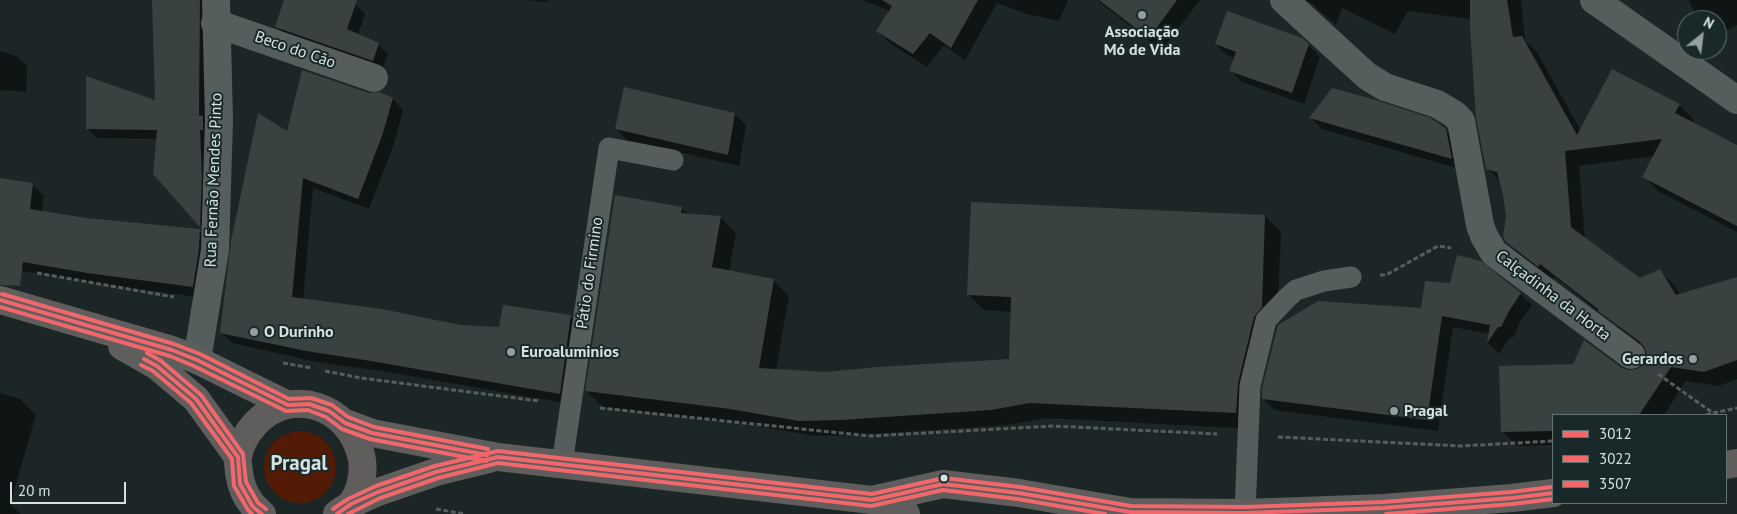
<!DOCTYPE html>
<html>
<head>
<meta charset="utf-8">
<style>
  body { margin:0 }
  #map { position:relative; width:1737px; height:514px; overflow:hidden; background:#1d2626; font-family:"PT Sans",sans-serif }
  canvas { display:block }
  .legend { position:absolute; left:1552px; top:414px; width:175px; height:90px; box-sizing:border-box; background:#19292a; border:1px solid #647273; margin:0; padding:6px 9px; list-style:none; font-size:15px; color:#d5e0e0 }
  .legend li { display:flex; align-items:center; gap:10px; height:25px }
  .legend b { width:25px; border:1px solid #647273 }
  .north { position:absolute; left:1677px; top:10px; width:50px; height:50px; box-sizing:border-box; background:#19292a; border:1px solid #647273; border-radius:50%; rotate:29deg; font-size:14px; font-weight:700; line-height:20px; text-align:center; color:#d5e0e0 }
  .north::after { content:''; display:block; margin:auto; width:18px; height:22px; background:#959f9f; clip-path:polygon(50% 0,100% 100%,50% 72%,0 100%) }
  .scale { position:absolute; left:10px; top:482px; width:116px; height:22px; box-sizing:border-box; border:2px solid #d5e0e0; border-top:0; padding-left:6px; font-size:15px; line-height:18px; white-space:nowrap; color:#d5e0e0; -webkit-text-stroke:4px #19292a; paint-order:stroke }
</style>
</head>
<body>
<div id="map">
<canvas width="1737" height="514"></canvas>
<ul class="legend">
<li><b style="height:6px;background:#f1676c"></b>3012</li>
<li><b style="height:6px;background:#f1676c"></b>3022</li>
<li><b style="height:6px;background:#f1676c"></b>3507</li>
</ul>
<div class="north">N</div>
<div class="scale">20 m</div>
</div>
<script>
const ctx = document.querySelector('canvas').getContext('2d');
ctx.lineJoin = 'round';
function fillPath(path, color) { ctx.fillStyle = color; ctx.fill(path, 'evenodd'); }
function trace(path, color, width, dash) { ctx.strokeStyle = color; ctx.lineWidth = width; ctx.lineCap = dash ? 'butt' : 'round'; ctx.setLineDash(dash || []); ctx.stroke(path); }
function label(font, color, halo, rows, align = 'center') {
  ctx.font = font + ' "PT Sans",sans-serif'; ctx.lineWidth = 4; ctx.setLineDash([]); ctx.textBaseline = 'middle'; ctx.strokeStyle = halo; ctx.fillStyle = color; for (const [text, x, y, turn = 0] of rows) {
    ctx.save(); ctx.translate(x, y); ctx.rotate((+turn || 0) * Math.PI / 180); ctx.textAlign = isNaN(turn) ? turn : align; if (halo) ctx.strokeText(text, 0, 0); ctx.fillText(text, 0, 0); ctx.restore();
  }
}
const green = new Path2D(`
  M264 467a36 36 0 1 1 72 0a36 36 0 1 1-72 0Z`);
const shadow = new Path2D(`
  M 154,0 L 209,0 L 209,234 L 154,174 L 158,139 L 97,138 L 88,129 L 156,102 Z
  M 285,0 L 346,0 L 355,4 L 365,14 L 358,35 L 378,44 L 388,54 L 382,70 L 286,36 L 277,27 Z
  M 525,0 L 548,0 L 548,2 Z
  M 862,0 L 1068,0 L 1059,21 L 1027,14 L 997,3 L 965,60 L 944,45 L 927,67 L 891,44 L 878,31 L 890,11 Z
  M 1097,0 L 1200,0 L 1165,46 L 1152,43 Z
  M 1305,0 L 1521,0 L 1525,41 L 1537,52 L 1581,131 L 1612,70 L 1680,106 L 1694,120 L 1692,123 L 1737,146 L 1737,232 L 1658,191 L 1644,176 L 1654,156 L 1579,166 L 1585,239 L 1640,279 L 1660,271 L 1674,285 L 1680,295 L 1737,278 L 1737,379 L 1719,386 L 1686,381 L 1664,415 L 1553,415 L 1553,445 L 1517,446 L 1502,431 L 1621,369 L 1629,372 L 1638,370 L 1645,365 L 1648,357 L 1646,349 L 1555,277 L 1553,280 L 1522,257 L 1507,242 L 1507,216 L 1501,182 L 1487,168 L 1471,19 L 1408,11 L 1395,34 L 1342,8 L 1336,25 L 1311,3 Z
  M 1688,0 L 1737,0 L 1737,25 L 1717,35 L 1717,20 L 1699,20 Z
  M 1216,44 L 1309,45 L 1320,57 L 1304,104 L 1242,82 L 1231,71 L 1235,58 L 1228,56 Z
  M 0,51 L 18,57 L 27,66 L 26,92 L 0,90 Z
  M 369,94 L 393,99 L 403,110 L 394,144 L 369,209 L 313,188 L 303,300 L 460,326 L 500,328 L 504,306 L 571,317 L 582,327 L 570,404 L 382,371 L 317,362 L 232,343 L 221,332 L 287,133 Z
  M 734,114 L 746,125 L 739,166 L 627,140 L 616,129 Z
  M 1311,118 L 1446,130 L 1458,142 L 1463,170 L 1322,129 Z
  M 0,179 L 32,184 L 44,196 L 42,212 L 86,219 L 199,231 L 211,242 L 205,298 L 100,284 L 0,267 Z
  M 681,208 L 688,214 L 720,217 L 736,233 L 729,272 L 773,280 L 789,296 L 776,370 L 825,373 L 1010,360 L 1011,312 L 984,310 L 969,295 L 1265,216 L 1281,232 L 1277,323 L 1269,333 L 1252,429 L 1047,418 L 1007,425 L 858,435 L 815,436 L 747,424 L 603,407 L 587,391 Z
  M 1520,294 L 1532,305 L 1520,322 L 1513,338 L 1510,337 L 1499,354 L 1488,343 L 1490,334 L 1453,327 L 1438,431 L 1275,410 L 1263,399 L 1423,309 Z
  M 0,393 L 20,399 L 36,415 L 10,504 L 21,514 L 0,514 Z`);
const building = new Path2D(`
  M 152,0 L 200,0 L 199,113 L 199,115 L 203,116 L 203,130 L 200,130 L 202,176 L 200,227 L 153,174 L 157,130 L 86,129 L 86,76 L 155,100 Z
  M 284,0 L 357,0 L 347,29 L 379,43 L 373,61 L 275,27 Z
  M 882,0 L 978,0 L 951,48 L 930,33 L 913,54 L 876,31 L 892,6 Z
  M 1099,0 L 1177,0 L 1152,34 L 1138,30 Z
  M 1470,0 L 1507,0 L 1513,37 L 1522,36 L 1577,135 L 1612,69 L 1680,104 L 1675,113 L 1737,145 L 1737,226 L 1642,177 L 1662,139 L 1565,151 L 1571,227 L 1640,278 L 1660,269 L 1676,295 L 1737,277 L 1737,360 L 1704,372 L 1671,367 L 1639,415 L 1553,415 L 1553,431 L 1501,432 L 1499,366 L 1573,364 L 1584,340 L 1622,368 L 1629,370 L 1638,369 L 1644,364 L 1647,356 L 1645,348 L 1640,342 L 1598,311 L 1598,309 L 1540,264 L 1538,267 L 1506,242 L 1503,237 L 1506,216 L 1503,195 L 1497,172 L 1486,169 L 1476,118 L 1470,27 Z
  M 1227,11 L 1302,38 L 1309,44 L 1292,93 L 1229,71 L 1236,52 L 1215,44 Z
  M 302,70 L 369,93 L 379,92 L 393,98 L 383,133 L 358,199 L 303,178 L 292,297 L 382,309 L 460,325 L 499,327 L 503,305 L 571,315 L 560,394 L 371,361 L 306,351 L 220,333 L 231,241 L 258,113 L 287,131 Z
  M 624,87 L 735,113 L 728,155 L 615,129 Z
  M 1332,88 L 1376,100 L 1431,118 L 1446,129 L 1452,159 L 1309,118 Z
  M 0,178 L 33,183 L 30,209 L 86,218 L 200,229 L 199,248 L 193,287 L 87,273 L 23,262 L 20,286 L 0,285 Z
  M 615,195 L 682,207 L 681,213 L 721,216 L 712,267 L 774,279 L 759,368 L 825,372 L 877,367 L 1009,359 L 1011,297 L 967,295 L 971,202 L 1265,215 L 1262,307 L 1254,317 L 1238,383 L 1236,413 L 1030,403 L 991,410 L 841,420 L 799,421 L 730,409 L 585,391 Z
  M 1457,255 L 1481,261 L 1521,293 L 1509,311 L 1501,327 L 1498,327 L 1487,343 L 1490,325 L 1442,316 L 1427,420 L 1262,399 L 1262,388 L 1278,325 L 1318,301 L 1421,308 L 1425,281 L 1450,283 Z`);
const path = new Path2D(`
  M 37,273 L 174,297
  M 1380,275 L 1386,275 L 1438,246 L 1451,248
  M 283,363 L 312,368
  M 325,371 L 361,378 L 539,401
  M 1658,374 L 1713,413 L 1737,408
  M 600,408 L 870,436 L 1053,426 L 1217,434
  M 1706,415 L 1712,413
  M 1278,437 L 1461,446 L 1553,441
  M 436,509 L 465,514`);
const service = new Path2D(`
  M 562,464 L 609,148 L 673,160
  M 1245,513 L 1250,386 L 1266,320 L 1287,298 L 1296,290 L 1324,281 L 1351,277`);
const pedestrian = new Path2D(`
  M 215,23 L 374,78`);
const minor = new Path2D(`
  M 1284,0 L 1367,76 L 1385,87 L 1437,104 L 1454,114 L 1461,121 L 1480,225 L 1484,236 L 1494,253 L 1631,355
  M 1594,0 L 1737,100
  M 197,360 L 215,250 L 219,120 L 216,0`);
const primary = new Path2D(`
  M 0,300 L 172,350 L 197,360 L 288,405
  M 122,346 L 157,366 L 196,399 L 238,457
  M 345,423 L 372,433 L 498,457 L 872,500 L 906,514
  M 1726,465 L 1737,463
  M 872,500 L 943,484 L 1019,493 L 1130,512 L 1245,513 L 1383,508 L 1512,498 L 1553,493
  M 351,504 L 378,492 L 436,472 L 489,459
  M 262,514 C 249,504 241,489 239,472 C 239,468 237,462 238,457 C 240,445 247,433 255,424 C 291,385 349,406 361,455 C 365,470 361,493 350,505 C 346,508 341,511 337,514`);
const bus1 = new Path2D(`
  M 0,300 L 172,350 L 197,360 L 288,405 L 309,404 L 329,411 L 345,423 L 372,433 L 487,455
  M 144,359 L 157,366 L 196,399 L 238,457 L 240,484 L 253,507 L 262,514
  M 337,514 L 351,504 L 378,492 L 436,472 L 498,457 L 872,500 L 943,484 L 1019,493 L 1130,512 L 1245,513 L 1383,508 L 1512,498 L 1553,493`);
const bus2 = new Path2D(`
  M 0,307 L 170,356 L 194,366 L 286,411 L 308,410 L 326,417 L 342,429 L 370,439 L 486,461
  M 141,365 L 153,371 L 191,403 L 232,459 L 234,486 L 248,510 L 252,514
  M 348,514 L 380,498 L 438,478 L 498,463 L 871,506 L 943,490 L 1018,499 L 1105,514
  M 1386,514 L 1512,504 L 1553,499`);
const bus3 = new Path2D(`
  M 2,294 L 174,344 L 200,354 L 289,399 L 311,398 L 332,405 L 348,417 L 374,427 L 488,449
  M 147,353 L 161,361 L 201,395 L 243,454 L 246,482 L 258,503 L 266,509
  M 333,509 L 348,499 L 376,486 L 435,466 L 498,451 L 872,494 L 944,478 L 1020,487 L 1131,506 L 1245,507 L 1383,502 L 1511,492 L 1552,487`);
const markers = [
  [1142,15,5,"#959f9f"],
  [254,332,5,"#959f9f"],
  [511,352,5,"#959f9f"],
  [1693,359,5,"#959f9f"],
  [1394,411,5,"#959f9f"],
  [944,478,4.5,"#d5e0e0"]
];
const poiNames = [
  ["Associação",1142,32,"center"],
  ["Mó de Vida",1142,50,"center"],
  ["O Durinho",264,332],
  ["Euroaluminios",521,352],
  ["Gerardos",1683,359,"right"],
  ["Pragal",1404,411]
];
const streetNames = [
  ["Beco do Cão",295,50,19],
  ["Rua Fernão Mendes Pinto",214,180,-88],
  ["Pátio do Firmino",590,273,-82],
  ["Calçadinha da Horta",1553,296,37]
];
const districtNames = [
  ["Pragal",299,464]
];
fillPath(green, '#531b05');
fillPath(shadow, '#0007');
fillPath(building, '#3a4141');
trace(path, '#575d5d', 3, [5, 2.5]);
trace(service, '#555d5d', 21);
trace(pedestrian, '#555d5d', 28);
trace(minor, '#555d5d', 28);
trace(primary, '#5f5e5c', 28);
trace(bus1, '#f1676c', 4);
trace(bus2, '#f1676c', 4);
trace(bus3, '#f1676c', 4);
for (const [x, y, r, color] of markers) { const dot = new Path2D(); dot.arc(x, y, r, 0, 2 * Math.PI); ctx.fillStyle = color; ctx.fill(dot); trace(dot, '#19292a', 2); }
label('bold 16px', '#d5e0e0', '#19292a', poiNames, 'left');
label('16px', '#d5e0e0', '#19292a', streetNames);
label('bold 21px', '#d5e0e0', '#19292a', districtNames);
</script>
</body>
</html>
